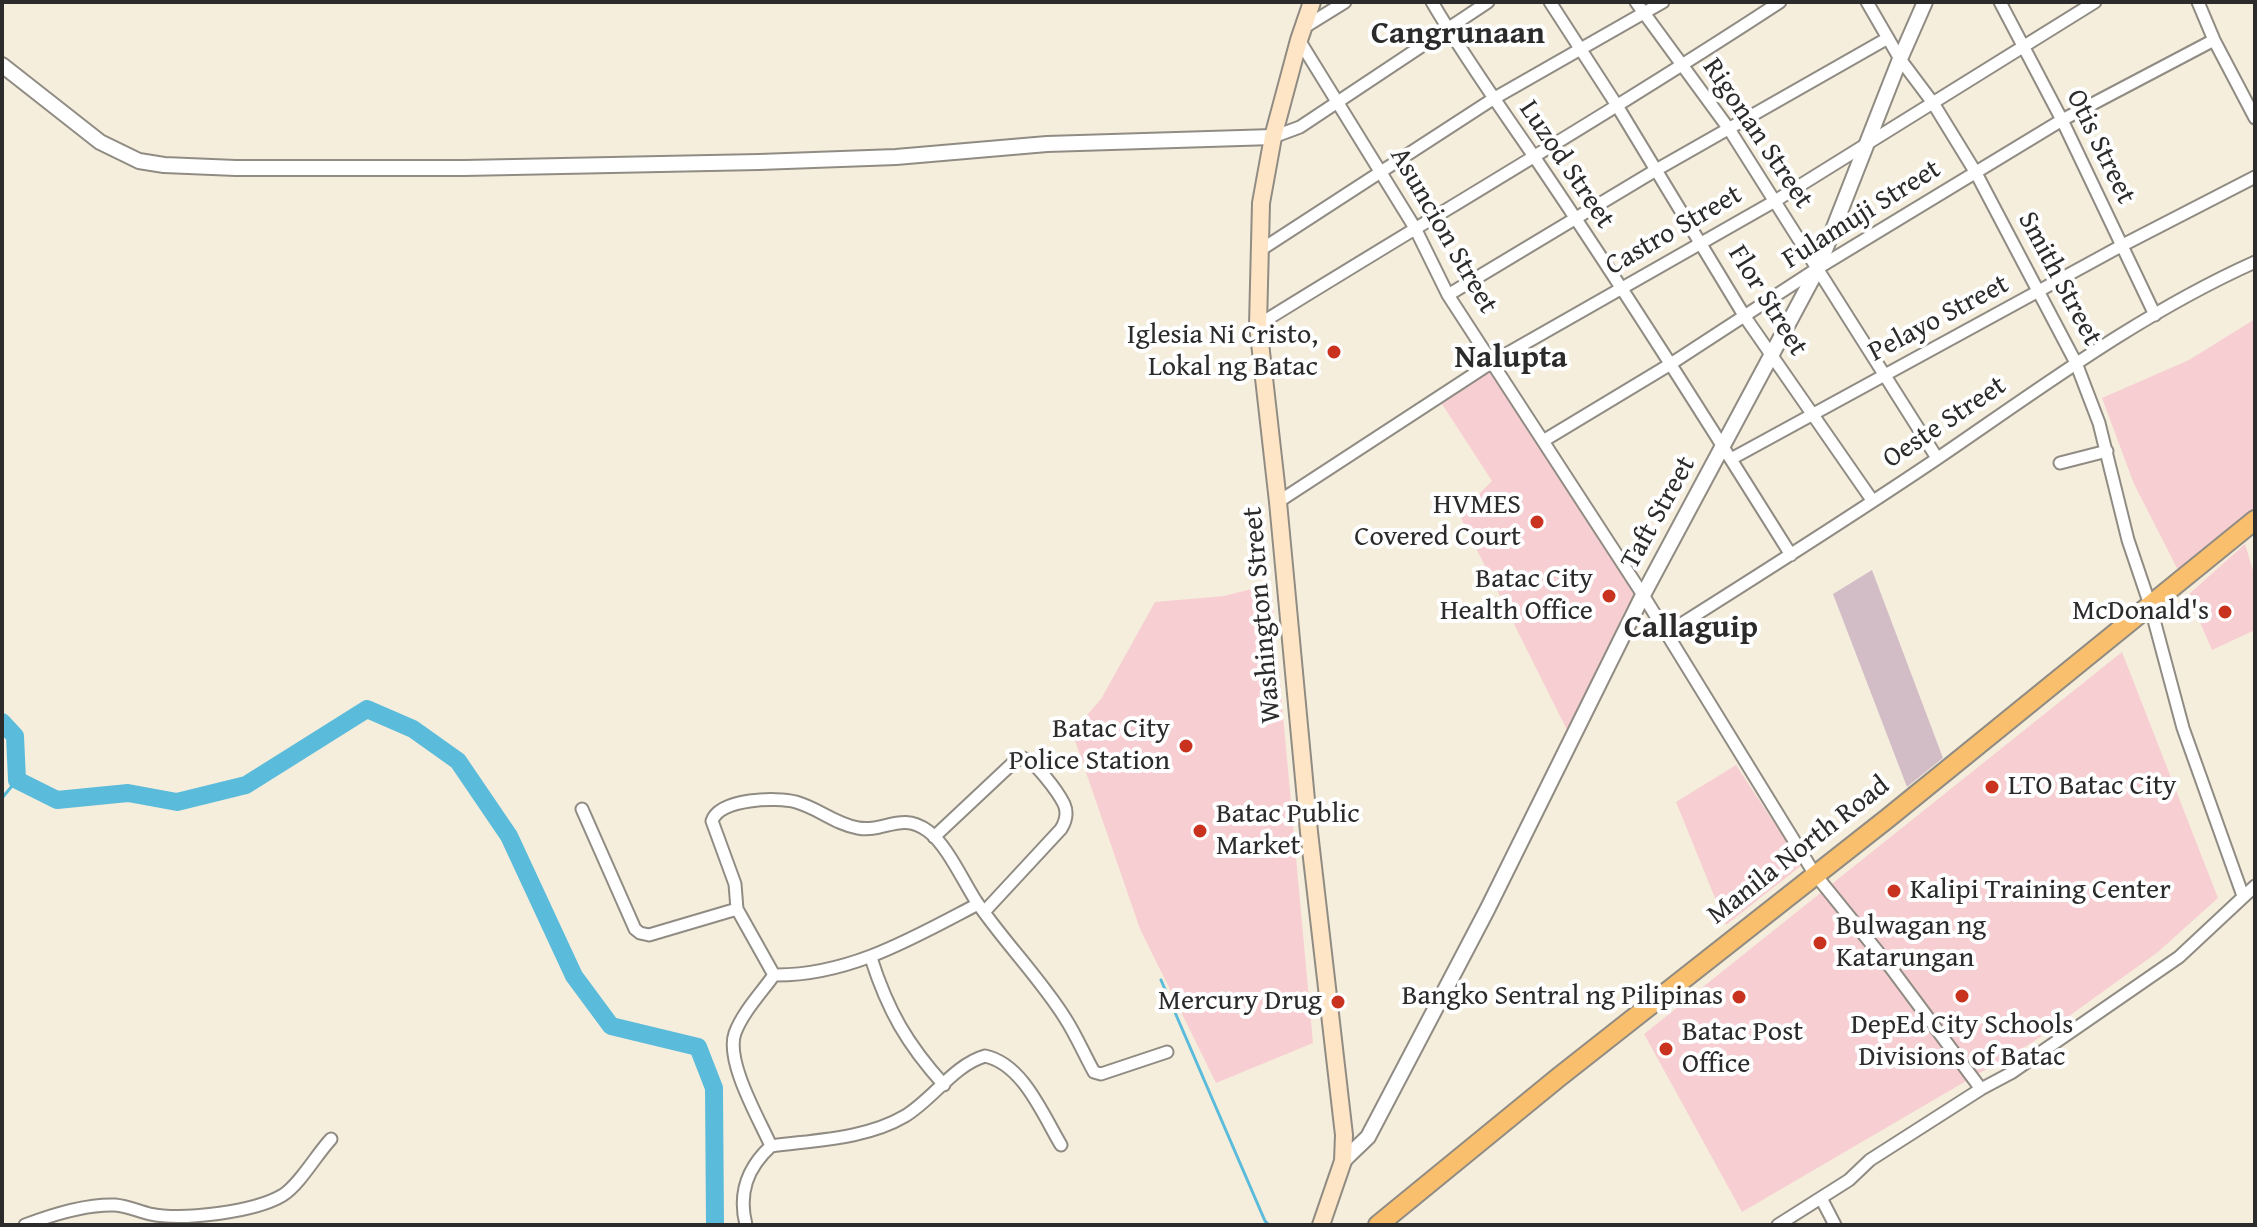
<!DOCTYPE html>
<html>
<head>
<meta charset="utf-8">
<style>
  body { margin:0 }
  #map { position:relative; width:2257px; height:1227px; overflow:hidden; background:#f6eedd; font-family:"Gentium Book Plus",serif }
  canvas { display:block }
  .frame { position:absolute; inset:0; border:4px solid #2b2b2b; pointer-events:none }
</style>
</head>
<body>
<div id="map">
<canvas width="2257" height="1227"></canvas>
<div class="frame"></div>
</div>
<script>
const ctx = document.querySelector('canvas').getContext('2d');
ctx.lineJoin = 'round';
function fillPath(path, color) { ctx.fillStyle = color; ctx.fill(path, 'evenodd'); }
function trace(path, color, width, dash) { ctx.strokeStyle = color; ctx.lineWidth = width; ctx.lineCap = dash ? 'butt' : 'round'; ctx.setLineDash(dash || []); ctx.stroke(path); }
function label(font, color, halo, rows, align = 'center') {
  ctx.font = font + ' "Gentium Book Plus",serif'; ctx.lineWidth = 8; ctx.setLineDash([]); ctx.textBaseline = 'middle'; ctx.strokeStyle = halo; ctx.fillStyle = color; for (const [text, x, y, turn = 0] of rows) {
    ctx.save(); ctx.translate(x, y); ctx.rotate((+turn || 0) * Math.PI / 180); ctx.textAlign = isNaN(turn) ? turn : align; if (halo) ctx.strokeText(text, 0, 0); ctx.fillText(text, 0, 0); ctx.restore();
  }
}
const built = new Path2D(`
  M 2255,319 L 2255,512 L 2179,572 L 2134,484 L 2102,398 L 2189,360 Z
  M 1490,371 L 1636,597 L 1567,730 L 1459,514 L 1492,481 L 1440,401 Z
  M 2245,544 L 2255,577 L 2255,630 L 2212,650 L 2188,595 Z
  M 1271,584 L 1313,1043 L 1216,1083 L 1140,929 L 1072,732 L 1101,699 L 1155,602 L 1224,596 Z
  M 2122,652 L 2218,898 L 2158,952 L 2033,1042 L 1742,1212 L 1644,1034 Z
  M 1736,765 L 1802,865 L 1726,925 L 1676,802 Z`);
const industrial = new Path2D(`
  M 1872,570 L 1943,758 L 1907,787 L 1833,594 Z`);
const stream = new Path2D(`
  M 2,798 L 17,780
  M 1161,980 L 1265,1221 L 1269,1225`);
const river = new Path2D(`
  M 2,722 L 15,736 L 17,780 L 57,800 L 128,793 L 177,802 L 246,785 L 367,709 L 413,729 L 458,761 L 509,836 L 574,976 L 611,1026 L 698,1047 L 714,1088 L 715,1225`);
const minor = new Path2D(`
  M 1432,2 C 1463,55 1498,104 1533,155 C 1622,286 1707,421 1791,555
  M 1550,2 L 1616,104 L 1745,317 L 1872,500
  M 1636,2 L 1729,129 L 1937,458
  M 1867,2 L 1900,59 L 1933,103 L 1976,173 L 2076,363 L 2099,423 L 2128,540 L 2150,605 L 2183,728 L 2243,896
  M 2000,2 L 2062,120 L 2155,315
  M 2198,2 L 2214,40 L 2255,118
  M 1303,28 L 1345,2
  M 1299,40 L 1415,228 L 1448,295 L 1643,595 L 1814,873 L 1891,968 L 1981,1089 L 2011,1073 L 2179,957 L 2255,886
  M 1273,137 L 1300,127 L 1488,2
  M 1259,251 L 1493,99 L 1663,2
  M 1448,295 L 1656,170 L 1888,38
  M 1258,325 C 1432,217 1609,114 1780,2
  M 1543,441 L 1669,365 L 1818,268 L 2062,120 L 2214,40
  M 1731,459 L 2121,246 L 2255,177
  M 2060,463 L 2107,451
  M 1278,502 L 1494,361 L 1775,201 L 2095,2
  M 1667,633 C 1759,575 1851,517 1941,456 C 2042,387 2143,312 2255,262
  M 582,809 L 635,929 L 640,933 L 649,935 L 737,909
  M 934,837 L 1015,761 L 1022,758 C 1034,759 1058,792 1064,804 C 1068,813 1066,821 1061,829 L 984,912
  M 871,958 C 888,1011 907,1044 944,1085
  M 774,975 C 849,976 913,938 978,904
  M 771,1146 C 759,1119 725,1061 735,1033 C 743,1012 761,993 774,975 L 737,909 L 735,884 L 712,821 C 720,798 777,797 796,802 C 818,808 835,824 858,828 C 884,833 901,811 928,831 C 947,845 963,881 976,901 C 1004,942 1039,977 1065,1018 C 1076,1035 1084,1054 1094,1072 L 1101,1074 L 1167,1052
  M 1821,1198 L 1835,1225
  M 25,1225 C 51,1215 86,1204 115,1205 C 127,1206 138,1211 150,1214 C 182,1221 255,1212 283,1195 C 300,1184 316,1155 331,1139
  M 746,1225 C 738,1193 747,1168 771,1146 C 815,1140 866,1139 905,1116 C 933,1099 954,1065 985,1056 C 1023,1064 1043,1115 1061,1145
  M 1778,1225 L 1849,1180 L 1870,1160 L 1981,1089`);
const tertiary = new Path2D(`
  M 2,65 L 100,142 L 139,161 L 164,165 L 236,168 L 464,168 L 759,162 L 896,157 L 1047,144 L 1273,137
  M 1343,1161 L 1368,1137 L 1378,1118 L 1487,910 L 1643,595 L 1818,268 L 1900,59 L 1925,2`);
const secondary = new Path2D(`
  M 1312,2 L 1299,40 L 1273,137 L 1261,203 L 1258,325 L 1278,502 L 1309,832 L 1344,1135 L 1343,1161 L 1321,1225`);
const trunk = new Path2D(`
  M 1378,1225 L 1559,1077 L 1888,818 L 2255,520`);
const markers = [
  [1334,352,8,"#c8321e"],
  [1537,522,8,"#c8321e"],
  [1609,596,8,"#c8321e"],
  [2225,612,8,"#c8321e"],
  [1186,746,8,"#c8321e"],
  [1992,787,8,"#c8321e"],
  [1200,831,8,"#c8321e"],
  [1894,891,8,"#c8321e"],
  [1820,943,8,"#c8321e"],
  [1962,996,8,"#c8321e"],
  [1739,997,8,"#c8321e"],
  [1338,1002,8,"#c8321e"],
  [1666,1049,8,"#c8321e"]
];
const streetNames = [
  ["Rigonan Street",1757,134,56],
  ["Otis Street",2100,147,64],
  ["Luzod Street",1566,165,56],
  ["Fulamuji Street",1862,215,-32],
  ["Asuncion Street",1443,231,60],
  ["Castro Street",1674,231,-30],
  ["Smith Street",2059,279,62],
  ["Flor Street",1767,301,58],
  ["Pelayo Street",1939,319,-28],
  ["Oeste Street",1945,423,-34],
  ["Taft Street",1659,513,-61],
  ["Washington Street",1263,615,-95],
  ["Manila North Road",1799,851,-38]
];
const poiNames = [
  ["Iglesia Ni Cristo,",1318,336],
  ["Lokal ng Batac",1318,368],
  ["HVMES",1521,506],
  ["Covered Court",1521,538],
  ["Batac City",1593,580],
  ["Health Office",1593,612],
  ["McDonald's",2209,612],
  ["Batac City",1170,730],
  ["Police Station",1170,762],
  ["LTO Batac City",2008,787,"left"],
  ["Batac Public",1216,815,"left"],
  ["Market",1216,847,"left"],
  ["Kalipi Training Center",1910,891,"left"],
  ["Bulwagan ng",1836,927,"left"],
  ["Katarungan",1836,959,"left"],
  ["Bangko Sentral ng Pilipinas",1723,997],
  ["Mercury Drug",1322,1002],
  ["DepEd City Schools",1962,1026,"center"],
  ["Divisions of Batac",1962,1058,"center"],
  ["Batac Post",1682,1033,"left"],
  ["Office",1682,1065,"left"]
];
const quarterNames = [
  ["Cangrunaan",1458,35],
  ["Nalupta",1511,359],
  ["Callaguip",1691,629]
];
fillPath(built, '#f7cfd2');
fillPath(industrial, '#d2bdc6');
trace(stream, '#5bbbda', 3);
trace(river, '#5bbbda', 18);
trace(minor, '#908c84', 15);
trace(tertiary, '#908c84', 18);
trace(secondary, '#908c84', 20);
trace(trunk, '#908c84', 22);
trace(minor, '#fff', 11);
trace(tertiary, '#fff', 14);
trace(secondary, '#fde5c5', 16);
trace(trunk, '#f9bf6d', 18);
for (const [x, y, r, color] of markers) { const dot = new Path2D(); dot.arc(x, y, r, 0, 2 * Math.PI); ctx.fillStyle = color; ctx.fill(dot); trace(dot, '#fff', 3); }
label('28px', '#2b2b2b', '#fff', streetNames);
label('28px', '#2b2b2b', '#fff', poiNames, 'right');
label('bold 32px', '#2b2b2b', '#fff', quarterNames);
</script>
</body>
</html>
